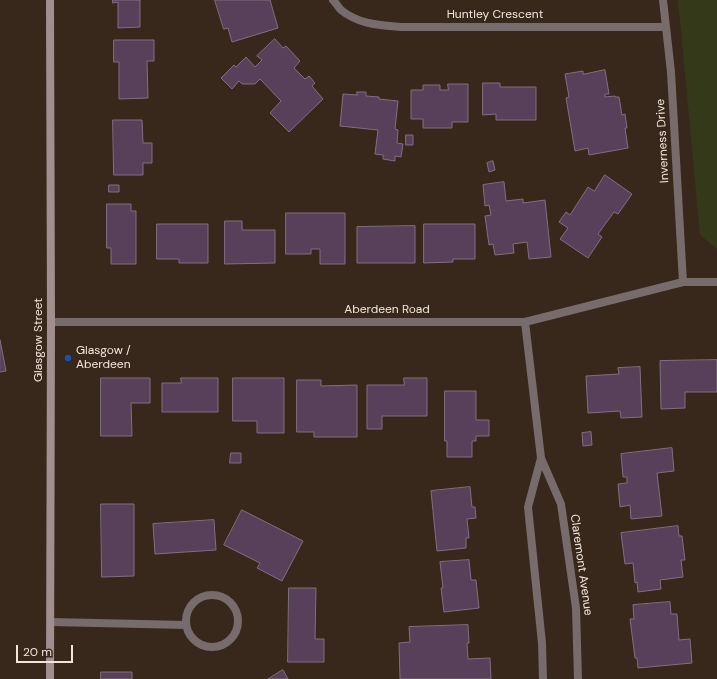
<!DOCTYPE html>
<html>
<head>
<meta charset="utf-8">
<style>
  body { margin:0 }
  #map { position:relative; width:717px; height:679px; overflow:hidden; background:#38271b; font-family:"DM Sans",sans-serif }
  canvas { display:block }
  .scale { position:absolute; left:16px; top:645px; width:57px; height:18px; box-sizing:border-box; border:2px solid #f1e6de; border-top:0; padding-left:5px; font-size:12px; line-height:14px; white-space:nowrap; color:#f1e6de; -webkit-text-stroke:3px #38271b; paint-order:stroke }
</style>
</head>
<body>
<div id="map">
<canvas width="717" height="679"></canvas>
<div class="scale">20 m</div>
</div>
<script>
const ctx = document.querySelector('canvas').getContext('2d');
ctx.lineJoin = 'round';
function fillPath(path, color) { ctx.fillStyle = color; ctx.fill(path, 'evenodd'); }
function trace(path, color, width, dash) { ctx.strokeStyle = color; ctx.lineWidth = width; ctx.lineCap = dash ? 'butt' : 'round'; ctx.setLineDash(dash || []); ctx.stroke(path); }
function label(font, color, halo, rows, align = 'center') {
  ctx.font = font + ' "DM Sans",sans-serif'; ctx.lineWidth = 4; ctx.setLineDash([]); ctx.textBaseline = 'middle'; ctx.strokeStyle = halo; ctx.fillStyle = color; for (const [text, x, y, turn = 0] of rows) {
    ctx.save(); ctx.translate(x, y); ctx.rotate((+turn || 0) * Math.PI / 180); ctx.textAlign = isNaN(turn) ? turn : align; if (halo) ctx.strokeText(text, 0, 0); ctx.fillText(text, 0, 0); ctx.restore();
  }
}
const green = new Path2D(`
  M 678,0 L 717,0 L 717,249 L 700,235 Z`);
const building = new Path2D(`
  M 113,0 L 140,0 L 140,27 L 118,28 L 118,2 L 113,3 Z
  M 215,0 L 270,0 L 278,28 L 232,42 L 228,28 L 224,29 Z
  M 275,39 L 283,48 L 286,46 L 300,61 L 294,68 L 305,79 L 309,76 L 315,83 L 312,86 L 323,99 L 289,132 L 270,113 L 281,101 L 260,79 L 255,84 L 242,84 L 239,81 L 232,89 L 221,78 L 234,65 L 236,67 L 246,57 L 255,67 L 262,60 L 257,56 Z
  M 114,40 L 154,40 L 154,61 L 147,61 L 148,98 L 119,99 L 119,62 L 114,62 Z
  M 605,70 L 609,94 L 605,94 L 605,97 L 615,96 L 615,97 L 619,97 L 622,115 L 625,114 L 627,128 L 625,128 L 628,148 L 589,155 L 588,148 L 575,151 L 566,98 L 569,97 L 565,74 L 583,71 L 583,74 Z
  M 483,83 L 500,83 L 500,87 L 536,87 L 536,120 L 496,120 L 496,114 L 483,115 Z
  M 448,84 L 468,84 L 468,122 L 452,122 L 452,128 L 423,128 L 423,119 L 411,119 L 411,90 L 423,90 L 423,85 L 440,85 L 440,90 L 448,90 Z
  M 357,92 L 366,92 L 366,96 L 379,97 L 379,99 L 398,101 L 395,129 L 398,130 L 397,143 L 403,144 L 401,157 L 395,156 L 395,161 L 383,159 L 383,155 L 375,154 L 378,130 L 340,126 L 343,94 L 357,95 Z
  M 113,120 L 142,120 L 143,143 L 152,143 L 152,163 L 143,163 L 143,175 L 114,175 Z
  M 406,135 L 413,135 L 413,145 L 406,145 Z
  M 493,161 L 495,170 L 489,172 L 487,163 Z
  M 605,175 L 632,194 L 618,214 L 614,212 L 598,234 L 602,237 L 588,258 L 560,239 L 568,228 L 559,222 L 566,212 L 570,215 L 588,187 L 594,191 Z
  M 504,182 L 506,201 L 523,199 L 523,203 L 545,200 L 551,257 L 529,259 L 527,242 L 513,244 L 514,253 L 495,255 L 493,244 L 489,245 L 485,216 L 491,215 L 489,205 L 485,206 L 483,185 Z
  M 109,185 L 119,185 L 119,192 L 109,192 Z
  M 107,204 L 131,204 L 131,211 L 136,211 L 136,264 L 111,264 L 111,248 L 107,248 Z
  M 286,213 L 345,213 L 345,264 L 320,264 L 320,249 L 311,249 L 311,254 L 286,254 Z
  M 225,221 L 242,221 L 242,230 L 275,230 L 275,263 L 225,264 Z
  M 157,224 L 208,224 L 208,263 L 179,263 L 179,259 L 157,259 Z
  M 424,224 L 475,224 L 475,259 L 453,259 L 453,262 L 424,263 Z
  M 415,226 L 415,263 L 357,263 L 357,227 Z
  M 0,340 L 6,371 L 0,372 Z
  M 717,360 L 717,392 L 685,392 L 685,408 L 661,409 L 660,361 Z
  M 640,367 L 642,417 L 621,418 L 620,411 L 588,413 L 586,376 L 619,374 L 618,368 Z
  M 101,378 L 150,378 L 150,403 L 131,403 L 132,436 L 101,436 Z
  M 181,378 L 218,378 L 218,412 L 162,412 L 162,383 L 181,383 Z
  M 233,378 L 284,378 L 284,433 L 257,433 L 257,421 L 233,421 Z
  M 404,378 L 427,378 L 427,416 L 382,416 L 382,429 L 367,429 L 367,385 L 404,385 Z
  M 297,380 L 321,380 L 321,386 L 357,385 L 357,437 L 314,437 L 314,432 L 297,432 Z
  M 445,391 L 476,391 L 476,420 L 489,420 L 489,436 L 476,436 L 476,441 L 472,441 L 472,457 L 447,457 L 447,441 L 445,441 Z
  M 591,432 L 592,445 L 583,446 L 582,433 Z
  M 672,448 L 674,471 L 657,473 L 662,516 L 631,519 L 630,505 L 620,507 L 618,484 L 627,483 L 627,477 L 623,477 L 621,454 Z
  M 231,453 L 241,453 L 241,463 L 230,463 Z
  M 470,487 L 472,507 L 475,507 L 476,518 L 467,519 L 469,538 L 466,538 L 466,548 L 437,551 L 431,491 Z
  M 101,504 L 134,504 L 134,576 L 102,577 Z
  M 242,510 L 303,541 L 282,581 L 257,568 L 260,563 L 224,545 Z
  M 214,520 L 216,550 L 155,554 L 153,524 Z
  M 678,526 L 679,536 L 682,536 L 685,560 L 681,560 L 683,577 L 660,580 L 661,589 L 638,592 L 637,582 L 635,583 L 633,563 L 625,564 L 621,533 Z
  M 469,560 L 471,580 L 476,580 L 479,608 L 444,612 L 441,588 L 443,588 L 440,562 Z
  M 289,588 L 316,588 L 315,639 L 324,639 L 324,662 L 288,662 Z
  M 670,602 L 671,614 L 677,614 L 679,640 L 690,639 L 692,663 L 638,668 L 637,658 L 635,658 L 630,619 L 634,619 L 633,605 Z
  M 468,625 L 469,643 L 467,643 L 468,659 L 490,658 L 491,679 L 400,679 L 399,643 L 410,642 L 409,627 Z
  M 283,670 L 288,679 L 268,679 Z
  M 101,672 L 132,672 L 132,679 L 101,679 Z`);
const street = new Path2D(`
  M 333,0 C 336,3 338,7 341,10 C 358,24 379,25 400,27 L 666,27
  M 663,0 L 671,72 L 683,282
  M 51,322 L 525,322 L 683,282 L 717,282
  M 525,322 L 541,458 L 561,504 L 576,608 L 578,679
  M 541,458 L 528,507 L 542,643 L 543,679
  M186 621a26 26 0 1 1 52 0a26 26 0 1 1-52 0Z
  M 51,622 L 186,625`);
const secondary = new Path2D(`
  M 50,0 L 51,322 L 50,679`);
const markers = [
  [68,358,4,"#1a4fb4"]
];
const streetNames = [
  ["Huntley Crescent",495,15],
  ["Inverness Drive",663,141,-93],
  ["Aberdeen Road",387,310],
  ["Glasgow Street",39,340,-90],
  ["Claremont Avenue",581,565,82]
];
const poiNames = [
  ["Glasgow /",76,351],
  ["Aberdeen",76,365]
];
fillPath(green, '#333919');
fillPath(building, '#59405a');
trace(building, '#806f80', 1);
trace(street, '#776b6c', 8);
trace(secondary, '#a18f90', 8);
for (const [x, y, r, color] of markers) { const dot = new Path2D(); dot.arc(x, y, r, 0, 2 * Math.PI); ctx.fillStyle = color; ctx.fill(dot); trace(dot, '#38271b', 1.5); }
label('12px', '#f1e6de', '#38271b', streetNames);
label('12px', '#f1e6de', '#38271b', poiNames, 'left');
</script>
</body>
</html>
